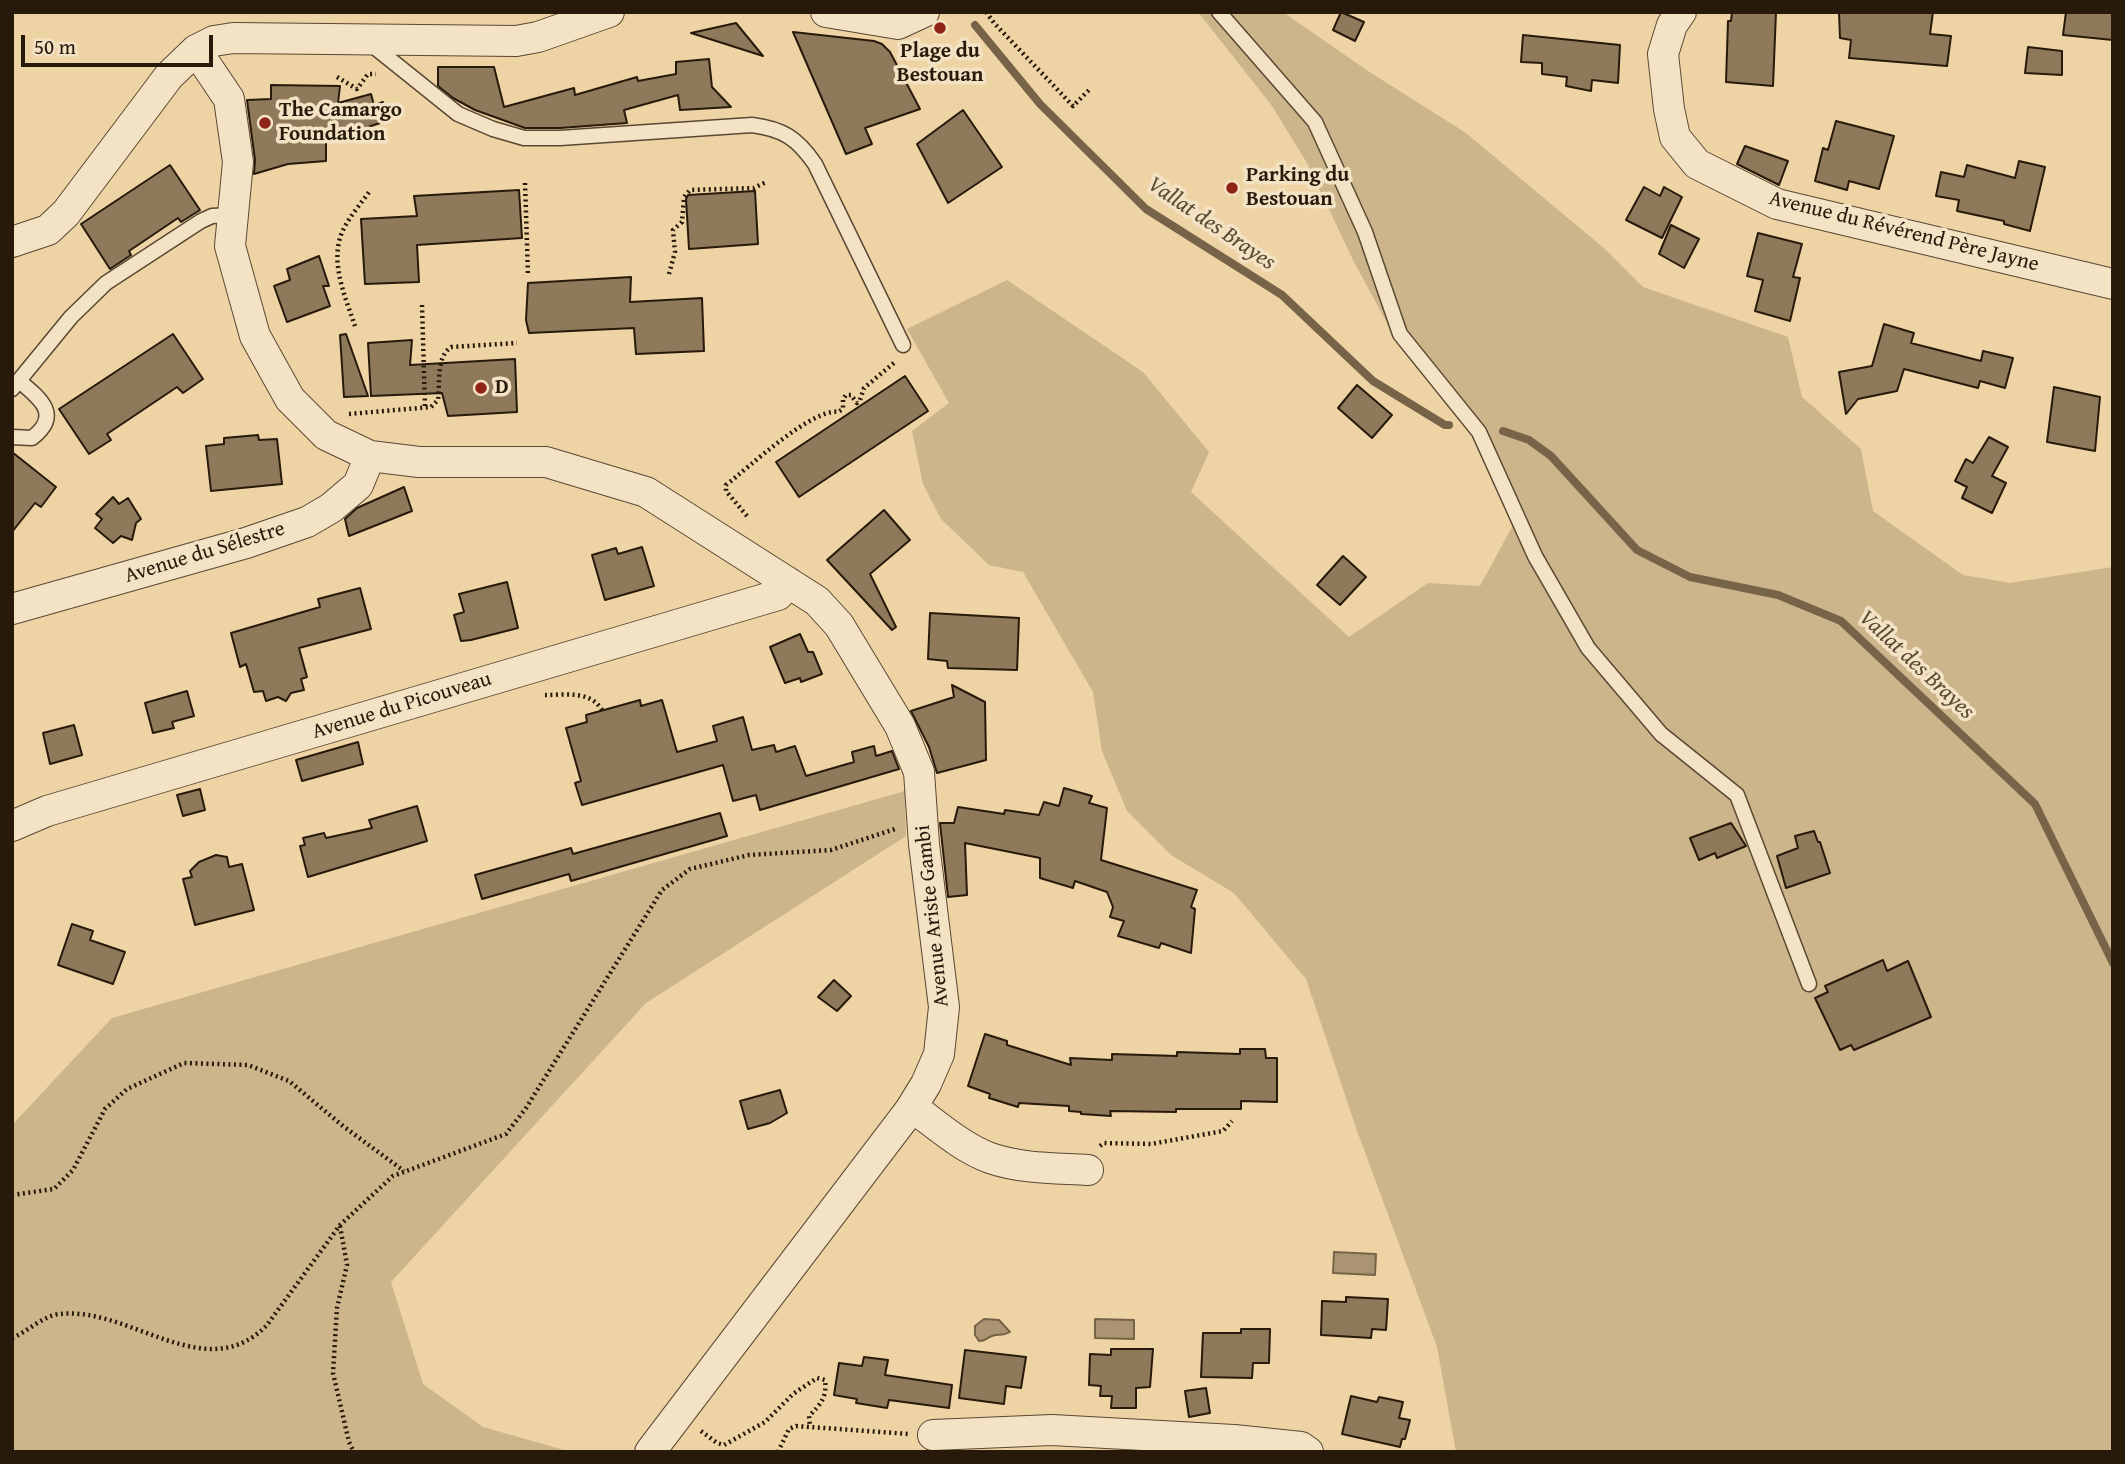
<!DOCTYPE html>
<html>
<head>
<meta charset="utf-8">
<style>
  body { margin:0 }
  #map { position:relative; width:2125px; height:1464px; overflow:hidden; background:#eed3a5; font-family:"Gentium Book Plus",serif }
  canvas { display:block }
  .frame { position:absolute; inset:0; border:14px solid #271a0b; pointer-events:none }
  .scale { position:absolute; left:21px; top:35px; width:192px; height:32px; box-sizing:border-box; border:4px solid #271a0b; border-top:0; padding-left:9px; font-size:21px; line-height:24px; white-space:nowrap; color:#271a0b; -webkit-text-stroke:5px #f4e2c4; paint-order:stroke }
</style>
</head>
<body>
<div id="map">
<canvas width="2125" height="1464"></canvas>
<div class="frame"></div>
<div class="scale">50 m</div>
</div>
<script>
const ctx = document.querySelector('canvas').getContext('2d');
ctx.lineJoin = 'round';
function fillPath(path, color) { ctx.fillStyle = color; ctx.fill(path, 'evenodd'); }
function trace(path, color, width, dash) { ctx.strokeStyle = color; ctx.lineWidth = width; ctx.lineCap = dash ? 'butt' : 'round'; ctx.setLineDash(dash || []); ctx.stroke(path); }
function label(font, color, halo, rows, align = 'center') {
  ctx.font = font + ' "Gentium Book Plus",serif'; ctx.lineWidth = 7; ctx.setLineDash([]); ctx.textBaseline = 'middle'; ctx.strokeStyle = halo; ctx.fillStyle = color; for (const [text, x, y, turn = 0] of rows) {
    ctx.save(); ctx.translate(x, y); ctx.rotate((+turn || 0) * Math.PI / 180); ctx.textAlign = isNaN(turn) ? turn : align; if (halo) ctx.strokeText(text, 0, 0); ctx.fillText(text, 0, 0); ctx.restore();
  }
}
const green = new Path2D(`
  M 1198,12 L 1283,12 L 1368,71 L 1466,133 L 1605,249 L 1643,287 L 1788,337 L 1802,397 L 1861,449 L 1873,511 L 1963,575 L 2010,583 L 2113,567 L 2113,1452 L 1456,1452 L 1437,1347 L 1355,1125 L 1306,979 L 1234,893 L 1171,855 L 1127,811 L 1102,751 L 1093,692 L 1023,572 L 989,565 L 941,519 L 923,484 L 912,431 L 949,403 L 907,329 L 1007,280 L 1143,372 L 1209,452 L 1191,492 L 1349,637 L 1428,583 L 1480,586 L 1513,525 L 1472,436 L 1394,336 L 1353,260 L 1307,163 L 1272,106 Z
  M 905,791 L 906,836 L 646,1003 L 391,1282 L 423,1384 L 483,1427 L 571,1452 L 12,1452 L 12,1125 L 112,1018 Z`);
const water = new Path2D(`
  M 1334,1252 L 1376,1254 L 1375,1275 L 1333,1273 Z
  M 984,1319 L 999,1320 L 1010,1332 C 1001,1337 1000,1333 992,1336 C 986,1338 986,1341 979,1341 L 975,1335 L 975,1326 Z
  M 1095,1319 L 1134,1320 L 1134,1339 L 1095,1338 Z`);
const stream = new Path2D(`
  M 975,25 L 1040,104 L 1146,209 L 1282,295 L 1373,381 L 1445,425 L 1449,425
  M 1503,431 L 1529,440 L 1551,456 L 1637,550 L 1690,577 L 1778,595 L 1841,621 L 2035,804 L 2113,963`);
const building = new Path2D(`
  M 1341,12 L 1364,22 L 1355,41 L 1333,30 Z
  M 1732,12 L 1776,12 L 1773,86 L 1726,82 L 1728,21 L 1731,21 Z
  M 1839,12 L 1933,12 L 1930,34 L 1951,36 L 1947,66 L 1849,58 L 1851,40 L 1840,38 Z
  M 2066,12 L 2113,12 L 2113,40 L 2063,35 Z
  M 736,23 L 763,56 L 691,33 Z
  M 793,32 L 874,41 L 882,44 L 890,52 L 920,109 L 865,128 L 872,144 L 846,154 Z
  M 1523,35 L 1620,45 L 1618,83 L 1592,80 L 1591,91 L 1566,86 L 1567,77 L 1542,74 L 1542,63 L 1521,62 Z
  M 2028,47 L 2062,51 L 2062,75 L 2025,73 Z
  M 709,59 L 712,87 L 731,107 L 680,110 L 678,95 L 624,110 L 627,123 L 560,128 L 525,128 L 475,110 L 453,98 L 438,86 L 438,67 L 494,67 L 504,107 L 574,88 L 575,95 L 637,77 L 638,81 L 676,74 L 676,62 Z
  M 271,85 L 340,86 L 338,103 L 371,94 L 374,105 L 383,102 L 389,120 L 326,141 L 326,161 L 288,164 L 254,174 L 255,160 L 247,100 L 271,99 Z
  M 963,110 L 1002,167 L 948,203 L 917,144 Z
  M 1836,121 L 1894,136 L 1879,189 L 1849,181 L 1847,190 L 1815,181 L 1823,148 L 1828,150 Z
  M 1745,146 L 1788,161 L 1779,185 L 1737,164 Z
  M 2019,161 L 2045,167 L 2030,231 L 2004,224 L 2004,221 L 1957,211 L 1959,200 L 1936,196 L 1941,172 L 1964,177 L 1967,165 L 2015,178 Z
  M 170,165 L 200,210 L 181,222 L 178,218 L 129,251 L 131,255 L 110,269 L 81,224 Z
  M 1644,187 L 1660,196 L 1664,187 L 1682,197 L 1662,238 L 1626,220 Z
  M 519,190 L 522,238 L 417,245 L 419,282 L 365,284 L 361,219 L 417,216 L 414,196 Z
  M 755,191 L 758,244 L 689,249 L 686,199 L 688,195 Z
  M 1671,225 L 1699,239 L 1684,268 L 1659,254 Z
  M 1758,233 L 1802,244 L 1793,277 L 1800,278 L 1790,321 L 1755,311 L 1763,280 L 1747,276 Z
  M 319,256 L 329,286 L 323,286 L 330,306 L 287,322 L 274,286 L 290,280 L 287,269 Z
  M 631,277 L 630,302 L 702,298 L 704,351 L 636,354 L 634,328 L 529,333 L 526,320 L 528,283 Z
  M 1884,324 L 1914,333 L 1911,343 L 1981,361 L 1983,351 L 2013,358 L 2005,388 L 1980,381 L 1978,388 L 1904,369 L 1897,391 L 1858,399 L 1846,414 L 1839,372 L 1872,366 Z
  M 173,334 L 203,379 L 183,393 L 177,387 L 107,434 L 111,440 L 89,454 L 59,409 Z
  M 346,334 L 368,396 L 344,397 L 340,335 Z
  M 412,340 L 410,365 L 515,359 L 517,412 L 448,416 L 442,393 L 371,396 L 368,343 Z
  M 905,376 L 928,411 L 799,497 L 776,462 Z
  M 1357,385 L 1392,415 L 1372,438 L 1338,408 Z
  M 2054,387 L 2100,397 L 2095,451 L 2047,442 Z
  M 258,435 L 259,440 L 277,439 L 282,484 L 211,491 L 206,446 L 224,444 L 224,438 Z
  M 1989,437 L 2008,447 L 1992,476 L 2006,483 L 1992,513 L 1962,498 L 1967,487 L 1955,481 L 1966,459 L 1973,463 Z
  M 12,452 L 56,487 L 41,507 L 35,503 L 12,532 Z
  M 404,487 L 412,511 L 349,536 L 345,519 L 357,508 Z
  M 113,497 L 119,504 L 128,498 L 141,519 L 136,523 L 132,540 L 121,536 L 113,543 L 95,528 L 102,519 L 96,514 Z
  M 884,510 L 910,540 L 870,574 L 896,627 L 892,630 L 827,560 Z
  M 642,547 L 654,586 L 605,600 L 592,555 L 616,548 L 618,554 Z
  M 1343,556 L 1366,577 L 1340,605 L 1317,585 Z
  M 507,582 L 518,628 L 471,640 L 461,641 L 454,615 L 464,612 L 459,594 Z
  M 360,588 L 371,629 L 299,648 L 307,677 L 301,679 L 304,690 L 291,693 L 286,701 L 278,697 L 266,701 L 263,691 L 254,692 L 246,664 L 240,667 L 231,633 L 320,607 L 318,599 Z
  M 930,613 L 1019,618 L 1017,670 L 948,668 L 947,661 L 928,659 Z
  M 800,634 L 808,652 L 813,652 L 822,674 L 801,682 L 800,678 L 785,683 L 770,647 Z
  M 952,685 L 985,702 L 986,760 L 937,773 L 929,747 L 911,711 L 954,697 Z
  M 187,691 L 194,716 L 172,722 L 174,728 L 153,733 L 145,703 Z
  M 640,700 L 641,706 L 662,700 L 677,752 L 717,741 L 713,726 L 743,717 L 752,750 L 774,745 L 776,752 L 795,746 L 806,776 L 854,762 L 852,752 L 874,746 L 876,756 L 892,751 L 899,769 L 760,810 L 756,795 L 733,801 L 723,765 L 582,805 L 575,783 L 581,781 L 566,728 L 587,722 L 586,715 Z
  M 74,725 L 82,755 L 50,764 L 43,733 Z
  M 358,742 L 363,764 L 302,781 L 296,760 Z
  M 1064,788 L 1092,796 L 1089,803 L 1107,808 L 1101,860 L 1197,890 L 1191,907 L 1195,909 L 1191,953 L 1161,943 L 1159,948 L 1118,936 L 1124,921 L 1110,917 L 1113,907 L 1107,892 L 1075,881 L 1073,888 L 1040,878 L 1040,858 L 965,843 L 967,895 L 948,897 L 940,823 L 954,823 L 958,807 L 1004,814 L 1005,810 L 1039,815 L 1044,802 L 1059,806 Z
  M 200,789 L 205,810 L 183,816 L 177,795 Z
  M 417,806 L 427,841 L 308,877 L 300,846 L 305,845 L 303,838 L 324,833 L 326,838 L 372,828 L 369,820 Z
  M 720,813 L 727,836 L 571,881 L 569,874 L 482,899 L 475,875 L 571,848 L 573,854 Z
  M 1731,823 L 1746,846 L 1717,858 L 1715,853 L 1699,860 L 1690,838 Z
  M 1814,831 L 1818,842 L 1820,842 L 1830,873 L 1786,888 L 1777,856 L 1798,848 L 1795,836 Z
  M 216,855 L 227,857 L 229,867 L 242,864 L 254,910 L 195,925 L 183,879 L 192,877 L 190,871 L 199,862 Z
  M 72,924 L 93,931 L 90,940 L 125,952 L 113,984 L 58,965 Z
  M 1883,960 L 1887,971 L 1908,961 L 1931,1017 L 1854,1050 L 1851,1045 L 1840,1050 L 1815,998 L 1828,992 L 1825,986 Z
  M 834,980 L 851,996 L 837,1011 L 818,997 Z
  M 985,1034 L 1007,1041 L 1007,1045 L 1071,1065 L 1070,1058 L 1112,1060 L 1112,1054 L 1177,1056 L 1177,1052 L 1240,1054 L 1240,1049 L 1265,1049 L 1266,1058 L 1277,1058 L 1277,1102 L 1241,1101 L 1241,1109 L 1176,1109 L 1176,1112 L 1110,1111 L 1111,1116 L 1081,1114 L 1081,1112 L 1069,1111 L 1069,1106 L 1019,1103 L 1018,1107 L 989,1098 L 990,1094 L 968,1086 Z
  M 780,1090 L 787,1113 L 770,1123 L 748,1129 L 740,1101 Z
  M 1346,1297 L 1388,1299 L 1386,1330 L 1372,1329 L 1371,1338 L 1321,1335 L 1322,1301 L 1346,1302 Z
  M 1241,1329 L 1270,1329 L 1269,1363 L 1253,1363 L 1252,1378 L 1201,1377 L 1203,1333 L 1241,1333 Z
  M 1111,1349 L 1153,1349 L 1150,1387 L 1136,1388 L 1136,1408 L 1111,1408 L 1112,1396 L 1100,1396 L 1101,1386 L 1089,1385 L 1090,1354 L 1111,1355 Z
  M 965,1350 L 1026,1357 L 1021,1388 L 1006,1386 L 1004,1404 L 959,1398 Z
  M 864,1357 L 888,1360 L 885,1375 L 952,1385 L 949,1408 L 889,1400 L 887,1408 L 856,1403 L 857,1399 L 834,1395 L 839,1363 L 862,1366 Z
  M 1206,1388 L 1210,1413 L 1189,1417 L 1185,1391 Z
  M 1351,1396 L 1377,1402 L 1379,1397 L 1403,1402 L 1399,1418 L 1410,1420 L 1405,1439 L 1402,1439 L 1400,1447 L 1342,1434 Z`);
const path = new Path2D(`
  M 986,12 L 994,23 L 1073,106 L 1089,90
  M 337,77 L 357,89 L 368,74 L 376,74
  M 525,183 L 528,275
  M 669,274 L 675,252 L 673,230 L 682,222 L 684,197 L 690,190 L 754,188 L 766,182
  M 422,305 L 425,408
  M 355,326 C 345,296 328,259 344,228 C 351,215 361,203 370,191
  M 349,414 L 431,407 L 438,400 C 440,383 436,357 451,347 L 517,343
  M 747,516 L 726,491 L 726,485 C 748,468 812,408 838,412 L 843,409 L 843,399 L 846,395 L 851,395 L 857,403 L 860,400 L 864,388 L 895,362
  M 545,695 C 565,695 590,690 602,710
  M 1100,1146 L 1104,1143 L 1151,1144 L 1223,1131 L 1232,1121
  M 12,1195 L 54,1189 L 73,1170 L 105,1109 L 127,1089 L 184,1063 L 248,1065 L 289,1081 L 343,1126 L 404,1171
  M 340,1226 L 347,1265 L 337,1308 L 333,1373 L 349,1442 L 354,1452
  M 12,1338 C 27,1332 44,1315 60,1314 C 130,1306 206,1388 267,1325 L 340,1225 L 393,1176 L 506,1134 L 526,1108 L 662,890 L 690,869 L 749,855 L 831,850 L 895,829
  M 701,1431 L 717,1443 L 724,1445 L 765,1422 L 793,1394 L 817,1378 L 825,1380 C 827,1397 821,1404 809,1416 L 810,1427
  M 778,1452 L 789,1429 L 796,1426 L 909,1434`);
const service = new Path2D(`
  M 1219,12 L 1315,122 L 1365,232 L 1400,334 L 1479,432 L 1535,556 L 1588,648 L 1661,734 L 1737,795 L 1809,984
  M 367,41 L 458,114 L 493,129 L 524,138 L 560,138 L 752,125 C 783,129 797,138 815,164 L 903,345
  M 12,389 L 71,317 L 106,283 L 201,221 L 212,216 L 233,215
  M 12,437 L 32,438 C 62,415 40,398 19,381`);
const minor = new Path2D(`
  M 826,12 L 898,24 L 924,12
  M 1681,12 L 1672,25 L 1663,54 L 1669,109 L 1675,137 L 1697,164 L 1777,204 L 2113,284
  M 196,50 L 229,99 L 238,162 L 230,246 L 255,336 L 290,399 L 326,435 L 370,456 L 419,462 L 546,462 L 646,492 L 817,601 L 839,625 L 900,726 L 919,772 L 924,844 L 944,1007 L 939,1054 L 926,1084 L 910,1110 L 650,1452
  M 12,242 L 48,230 L 66,213 L 169,76 L 196,50 L 214,41 L 233,38 L 516,41 L 538,37 L 609,12
  M 12,609 L 246,543 L 307,522 L 331,508 L 358,485 L 370,456
  M 12,826 L 47,811 L 778,595 L 789,583
  M 912,1107 C 937,1125 961,1147 990,1158 C 1022,1169 1056,1168 1088,1170
  M 933,1435 L 1052,1430 L 1234,1440 L 1301,1447 L 1308,1452`);
const markers = [
  [940,28,7,"#8f2418"],
  [265,123,7,"#8f2418"],
  [1232,188,7,"#8f2418"],
  [481,388,7,"#8f2418"]
];
const poiNames = [
  ["Plage du",940,52,"center"],
  ["Bestouan",940,76,"center"],
  ["The Camargo",279,111],
  ["Foundation",279,135],
  ["Parking du",1246,176],
  ["Bestouan",1246,200],
  ["D",495,388]
];
const streetNames = [
  ["Avenue du Révérend Père Jayne",1904,232,14],
  ["Avenue du Sélestre",205,553,-17],
  ["Avenue du Picouveau",402,706,-17],
  ["Avenue Ariste Gambi",933,916,-96]
];
const waterNames = [
  ["Vallat des Brayes",1211,224,34],
  ["Vallat des Brayes",1916,665,43]
];
fillPath(green, '#ccb48b');
fillPath(water, '#aa9471');
trace(water, '#766348', 2);
trace(stream, '#766348', 8);
fillPath(building, '#8e7a5b');
trace(building, '#271a0b', 2);
trace(service, '#594832', 17);
trace(minor, '#594832', 32);
trace(path, '#271a0b', 4.5, [2, 3.5]);
trace(service, '#f4e2c4', 14);
trace(minor, '#f4e2c4', 30);
for (const [x, y, r, color] of markers) { const dot = new Path2D(); dot.arc(x, y, r, 0, 2 * Math.PI); ctx.fillStyle = color; ctx.fill(dot); trace(dot, '#f4e2c4', 2.5); }
label('bold 21px', '#271a0b', '#f4e2c4', poiNames, 'left');
label('21px', '#271a0b', '#f4e2c4', streetNames);
label('italic 23px', '#5b4b34', '#f4e2c4', waterNames);
</script>
</body>
</html>
